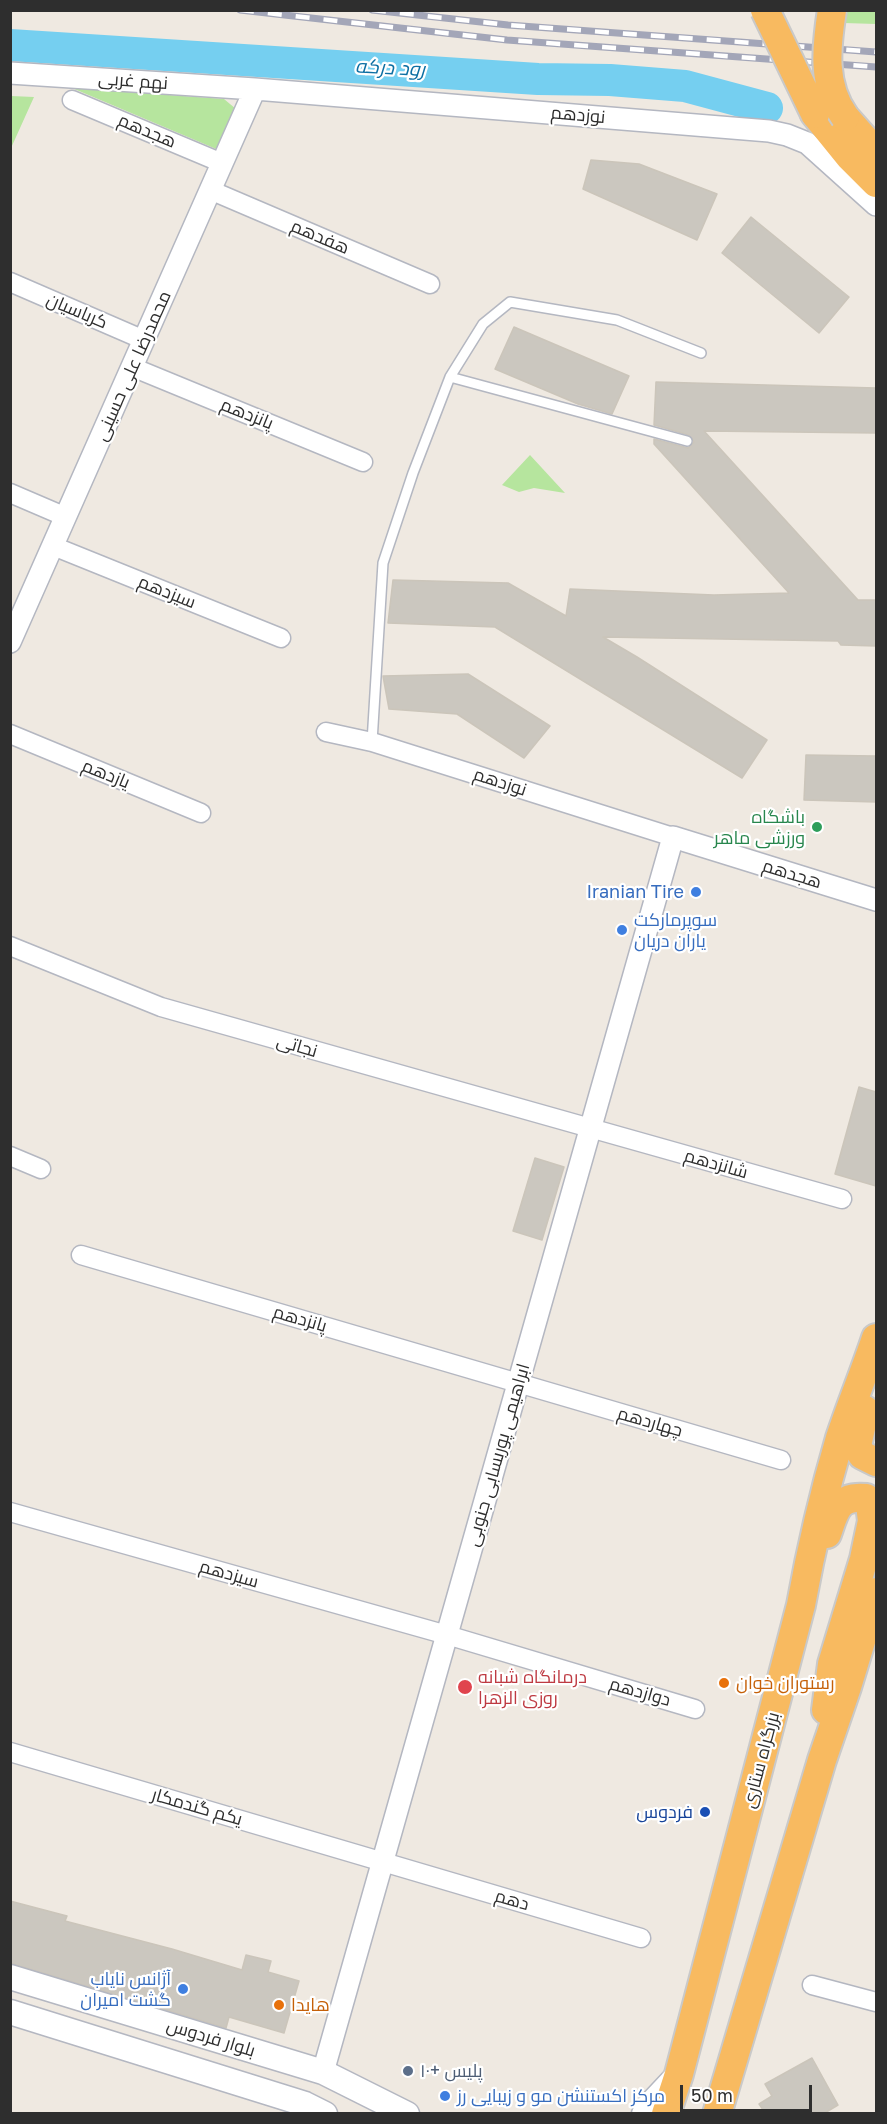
<!DOCTYPE html>
<html>
<head>
<meta charset="utf-8">
<style>
  body { margin:0 }
  #map { position:relative; width:887px; height:2124px; overflow:hidden; background:#efe9e1; font-family:"Golos Text",sans-serif }
  canvas { display:block }
  .frame { position:absolute; inset:0; border:12px solid #2e2e2e; pointer-events:none }
  .scale { position:absolute; left:680px; top:2085px; width:132px; height:27px; box-sizing:border-box; border:3px solid #2e2e2e; border-top:0; padding-left:8px; font-size:18px; line-height:21px; white-space:nowrap; color:#2e2e2e; -webkit-text-stroke:4px #fff; paint-order:stroke }
</style>
</head>
<body>
<div id="map">
<canvas width="887" height="2124"></canvas>
<div class="frame"></div>
<div class="scale">50 m</div>
</div>
<script>
const ctx = document.querySelector('canvas').getContext('2d');
ctx.lineJoin = 'round';
function fillPath(path, color) { ctx.fillStyle = color; ctx.fill(path, 'evenodd'); }
function trace(path, color, width, dash) { ctx.strokeStyle = color; ctx.lineWidth = width; ctx.lineCap = dash ? 'butt' : 'round'; ctx.setLineDash(dash || []); ctx.stroke(path); }
function label(font, color, halo, rows, align = 'center') {
  ctx.font = font + ' "Golos Text",Cairo,sans-serif'; ctx.lineWidth = 4.5; ctx.setLineDash([]); ctx.textBaseline = 'middle'; ctx.strokeStyle = halo; ctx.fillStyle = color; for (const [text, x, y, turn = 0] of rows) {
    ctx.save(); ctx.translate(x, y); ctx.rotate((+turn || 0) * Math.PI / 180); ctx.textAlign = isNaN(turn) ? turn : align; if (halo) ctx.strokeText(text, 0, 0); ctx.fillText(text, 0, 0); ctx.restore();
  }
}
const green = new Path2D(`
  M 847,11 L 876,11 L 876,24 L 844,23 Z
  M 72,88 L 224,99 L 236,109 L 221,151 Z
  M 11,96 L 34,97 L 11,148 L 10,96 Z
  M 530,455 L 565,493 L 534,488 L 519,492 L 502,485 Z`);
const river = new Path2D(`
  M 10,45 L 538,79 L 610,80 L 685,86 L 767,108`);
const building = new Path2D(`
  M 591,160 L 639,164 L 717,194 L 697,240 L 583,189 Z
  M 751,217 L 849,297 L 819,333 L 722,253 Z
  M 514,327 L 629,376 L 612,414 L 578,404 L 495,369 Z
  M 656,382 L 876,388 L 876,433 L 704,431 L 858,600 L 876,600 L 876,646 L 841,645 L 838,641 L 603,637 L 637,657 L 767,740 L 742,778 L 495,627 L 388,623 L 393,580 L 508,583 L 566,616 L 570,589 L 714,595 L 789,593 L 654,444 L 654,439 L 688,448 L 694,442 L 689,435 L 654,425 Z
  M 468,674 L 550,726 L 524,758 L 457,714 L 389,709 L 383,676 Z
  M 806,755 L 876,756 L 876,802 L 804,800 Z
  M 859,1087 L 876,1092 L 876,1186 L 835,1174 Z
  M 535,1158 L 564,1167 L 542,1240 L 513,1231 Z
  M 10,1901 L 67,1916 L 65,1921 L 172,1949 L 242,1970 L 246,1955 L 271,1961 L 268,1972 L 299,1981 L 284,2033 L 229,2017 L 226,2028 L 10,1963 Z
  M 812,2058 L 838,2105 L 823,2114 L 766,2114 L 759,2104 L 772,2096 L 765,2084 Z`);
const service = new Path2D(`
  M 450,377 L 687,441
  M 372,742 L 383,563 L 413,473 L 450,377 L 483,324 L 510,302 L 617,320 L 701,353`);
const minor = new Path2D(`
  M 72,100 L 222,163
  M 210,190 L 430,284
  M 10,282 L 144,340
  M 132,367 L 363,462
  M 10,493 L 66,517
  M 53,546 L 281,638
  M 326,732 L 372,742 L 673,837
  M 10,734 L 201,813
  M 10,946 L 161,1007 L 842,1199
  M 10,1156 L 41,1169
  M 81,1255 L 781,1460
  M 10,1512 L 447,1635 L 695,1709
  M 10,1752 L 641,1938
  M 812,1985 L 876,2002`);
const tertiary = new Path2D(`
  M 10,73 L 255,89 L 769,131 L 787,135 L 807,143 L 876,205
  M 10,642 L 255,89
  M 323,2072 L 673,837 L 876,900`);
const secondary = new Path2D(`
  M 10,1977 L 323,2072 L 407,2114
  M 10,2012 L 305,2104 L 325,2114
  M 644,2114 L 647,2108 L 678,2075`);
const trunk = new Path2D(`
  M 815,114 L 849,156 L 876,183
  M 845,117 L 876,152
  M 865,1410 L 857,1446 L 862,1455 L 876,1462
  M 826,1710 L 832,1664 L 864,1559 L 872,1521 L 870,1504 L 866,1498 C 837,1495 835,1511 827,1534
  M 666,2114 L 679,2074 L 801,1605 C 811,1549 824,1493 840,1438 C 851,1405 865,1371 876,1338
  M 717,2114 L 822,1760 L 847,1687 L 876,1592`);
const rail = new Path2D(`
  M 240,10 L 507,40 L 876,67
  M 372,10 L 508,25 L 876,52`);
const trunkBridge = new Path2D(`
  M 765,10 L 815,114
  M 832,10 C 826,48 822,85 845,117`);
const markers = [
  [817,827,6,"#2e9e5b"],
  [696,892,6,"#3f7fe0"],
  [622,930,6,"#3f7fe0"],
  [724,1683,6,"#e8710a"],
  [465,1687,8,"#e0444e"],
  [705,1812,6,"#1a4fb4"],
  [183,1989,6,"#3f7fe0"],
  [279,2005,6,"#e8710a"],
  [408,2071,6,"#5c6f8a"],
  [445,2096,6,"#3f7fe0"]
];
const streetNames = [
  ["نهم غربی",133,81,4],
  ["نوزدهم",578,115,5],
  ["هجدهم",147,131,23],
  ["هفدهم",320,237,23],
  ["کرباسیان",77,311,23],
  ["محمدرضا علی حسینی",133,366,-66],
  ["پانزدهم",247,414,22],
  ["سیزدهم",167,592,22],
  ["یازدهم",106,774,22],
  ["نوزدهم",500,782,18],
  ["هجدهم",792,874,17],
  ["نجاتی",297,1046,16],
  ["شانزدهم",716,1164,16],
  ["پانزدهم",300,1319,16],
  ["چهاردهم",650,1422,16],
  ["ابراهیمی پوربسابی جنوبی",498,1455,-74],
  ["سیزدهم",229,1574,16],
  ["دوازدهم",640,1692,16],
  ["بزرگراه ستاری",761,1760,-75],
  ["یکم گندمکار",197,1807,16],
  ["دهم",512,1900,16],
  ["بلوار فردوس",211,2038,17]
];
const leisureNames = [
  ["باشگاه",805,817],
  ["ورزشی ماهر",805,838]
];
const shopNames = [
  ["Iranian Tire",684,892],
  ["سوپرمارکت",634,920,"left"],
  ["یاران دریان",634,941,"left"],
  ["آژانس نایاب",171,1979],
  ["گشت امیران",171,2000],
  ["مرکز اکستنشن مو و زیبایی رز",457,2096,"left"]
];
const healthNames = [
  ["درمانگاه شبانه",478,1677],
  ["روزی الزهرا",478,1698]
];
const foodNames = [
  ["رستوران خوان",736,1683],
  ["هایدا",291,2005]
];
const transitNames = [
  ["فردوس",693,1812]
];
const serviceNames = [
  ["پلیس +۱۰",420,2071]
];
const waterNames = [
  ["رود درکه",390,68,3]
];
fillPath(green, '#b6e59e');
trace(river, '#75cff0', 32);
fillPath(building, '#cbc7bf');
trace(building, '#cbc5ba', 1.5);
trace(service, '#b4b7c1', 12);
trace(minor, '#b4b7c1', 21);
trace(tertiary, '#b4b7c1', 24);
trace(secondary, '#b4b7c1', 27);
trace(trunk, '#c9c9c9', 32);
trace(service, '#fff', 9);
trace(minor, '#fff', 18);
trace(tertiary, '#fff', 21);
trace(secondary, '#fff', 24);
trace(trunk, '#f8ba60', 28);
trace(rail, '#a3a6b8', 7);
trace(rail, '#fff', 4.5, [14]);
trace(trunkBridge, '#c9c9c9', 32, []);
trace(trunkBridge, '#f8ba60', 28);
for (const [x, y, r, color] of markers) { const dot = new Path2D(); dot.arc(x, y, r, 0, 2 * Math.PI); ctx.fillStyle = color; ctx.fill(dot); trace(dot, '#fff', 2); }
label('18px', '#2e2e2e', '#fff', streetNames);
label('18px', '#27864d', '#fff', leisureNames, 'right');
label('18px', '#366cbe', '#fff', shopNames, 'right');
label('18px', '#be3a42', '#fff', healthNames, 'left');
label('18px', '#c56008', '#fff', foodNames, 'left');
label('18px', '#164399', '#fff', transitNames, 'right');
label('18px', '#4e5e75', '#fff', serviceNames, 'left');
label('italic 20px', '#0d6fa3', '#fff', waterNames);
</script>
</body>
</html>
